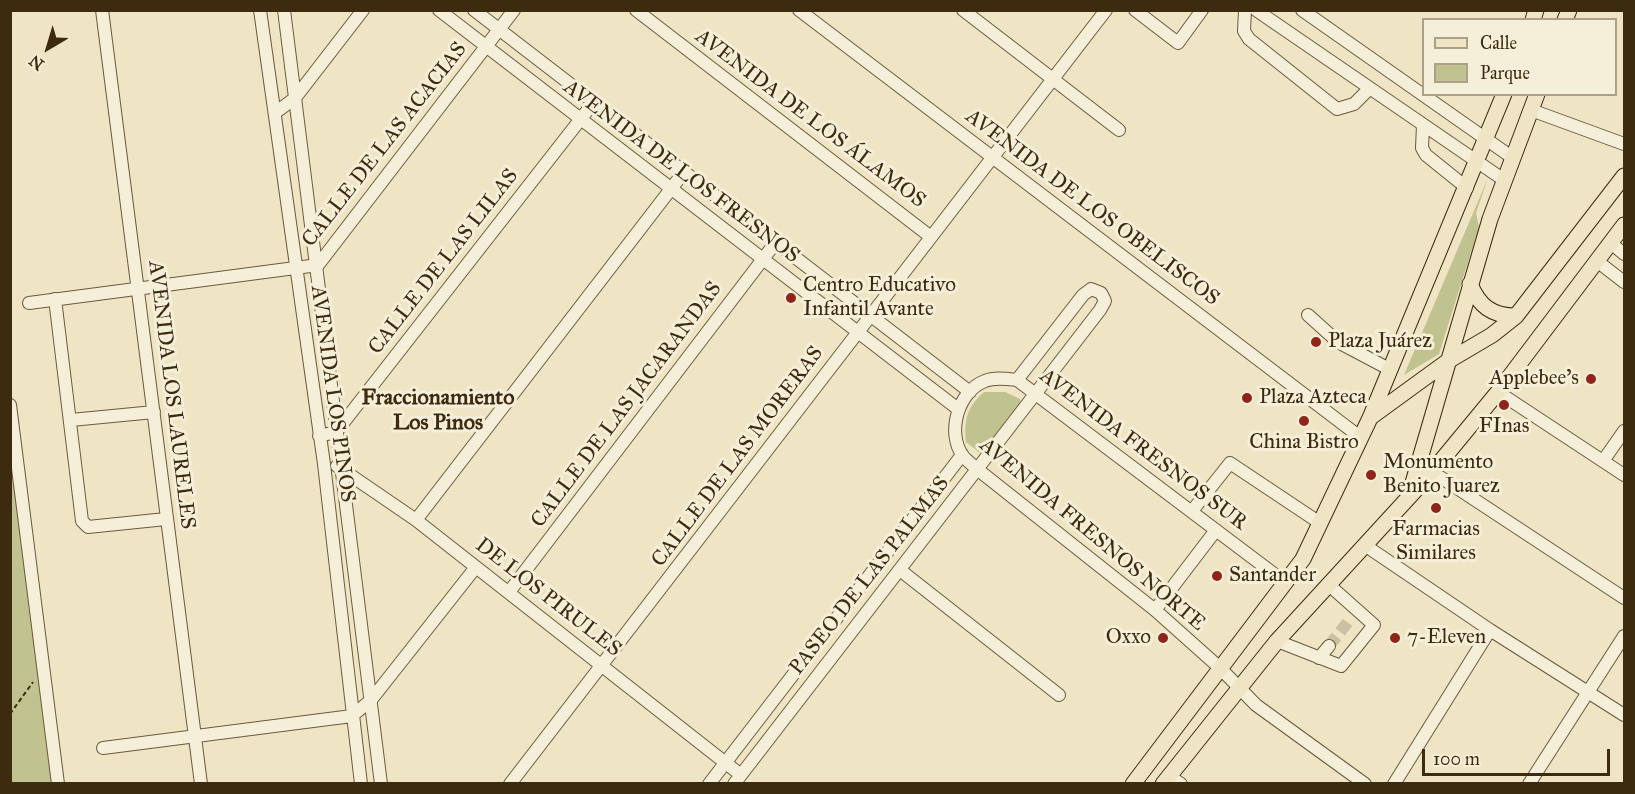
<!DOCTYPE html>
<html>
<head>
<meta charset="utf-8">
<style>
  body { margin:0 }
  #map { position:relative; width:1635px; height:794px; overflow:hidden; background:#efe5c4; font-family:"IM FELL Great Primer",serif }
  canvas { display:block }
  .frame { position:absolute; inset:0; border:12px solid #3d2b0f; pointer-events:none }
  .legend { position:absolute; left:1422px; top:18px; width:195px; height:78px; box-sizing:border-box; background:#f5eed9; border:2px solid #aba088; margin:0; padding:8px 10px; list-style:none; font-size:18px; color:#3d2b0f }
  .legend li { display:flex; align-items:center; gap:12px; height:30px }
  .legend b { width:30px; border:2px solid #aba088 }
  .north { position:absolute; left:18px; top:18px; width:60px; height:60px; -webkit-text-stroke:4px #f5eed9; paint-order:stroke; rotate:218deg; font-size:16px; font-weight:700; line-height:24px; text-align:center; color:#3d2b0f }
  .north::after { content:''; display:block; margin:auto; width:21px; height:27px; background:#3d2b0f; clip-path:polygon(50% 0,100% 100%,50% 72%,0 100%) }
  .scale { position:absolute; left:1422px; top:749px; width:188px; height:27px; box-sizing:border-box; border:3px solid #3d2b0f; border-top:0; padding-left:8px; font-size:18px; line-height:21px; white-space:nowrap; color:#3d2b0f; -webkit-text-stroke:4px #f5eed9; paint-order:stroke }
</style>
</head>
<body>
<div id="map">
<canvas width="1635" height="794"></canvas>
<div class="frame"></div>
<ul class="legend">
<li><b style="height:8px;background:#efe5c4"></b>Calle</li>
<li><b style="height:16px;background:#c0c28f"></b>Parque</li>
</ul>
<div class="north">N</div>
<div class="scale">100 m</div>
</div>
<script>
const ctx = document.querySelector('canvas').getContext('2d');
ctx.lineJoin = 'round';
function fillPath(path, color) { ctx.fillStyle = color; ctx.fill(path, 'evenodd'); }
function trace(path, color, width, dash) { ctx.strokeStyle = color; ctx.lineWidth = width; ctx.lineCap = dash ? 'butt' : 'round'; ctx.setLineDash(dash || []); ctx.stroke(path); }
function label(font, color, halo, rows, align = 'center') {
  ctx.font = font + ' "IM FELL Great Primer",serif'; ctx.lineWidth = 6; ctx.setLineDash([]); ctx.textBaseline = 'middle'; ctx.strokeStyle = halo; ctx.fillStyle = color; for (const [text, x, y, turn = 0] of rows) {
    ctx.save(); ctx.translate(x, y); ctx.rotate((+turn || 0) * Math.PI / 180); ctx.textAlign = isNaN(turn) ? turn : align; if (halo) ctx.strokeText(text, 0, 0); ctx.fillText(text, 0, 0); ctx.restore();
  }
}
const green = new Path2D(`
  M 1488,178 L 1476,213 L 1479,227 L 1439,354 L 1404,375 Z
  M 984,392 L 1005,392 L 1020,399 L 1021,408 L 994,442 L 980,453 L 966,442 C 964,419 967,407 984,392 Z
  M 10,405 L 58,783 L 11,783 Z`);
const minorTunnel = new Path2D(`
  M 1329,646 L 1351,618`);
const path = new Path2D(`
  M 10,714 L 33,682`);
const minor = new Path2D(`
  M 102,10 L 201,784
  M 260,10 L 324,464 L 361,784
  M 284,10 L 381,784
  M 439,10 L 958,409
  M 474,10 L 970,392
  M 636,10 L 931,237
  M 799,10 L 1360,437
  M 963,10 L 1119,130
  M 1135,10 L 1178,43 L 1202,10
  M 1245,10 L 1244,31 L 1249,39 L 1337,109 L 1354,104 L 1370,88
  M 1256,10 L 1504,180
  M 1302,10 L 1513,158
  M 1531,110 L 1624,144
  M 275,113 L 295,98 L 363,10
  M 1423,125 L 1422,148 L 1426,155 L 1467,188
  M 1611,243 L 1624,254
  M 1597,261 L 1624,282
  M 55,299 L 82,521 L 88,527 L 166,519
  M 29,303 L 318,265 L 514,10
  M 1308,315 L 1338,342 L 1391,370
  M 1498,392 L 1624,475
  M 10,405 L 58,784
  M 71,420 L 154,412
  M 319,436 L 336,432 L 594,102
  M 1603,461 L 1624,431
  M 337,466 L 416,520 L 741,775
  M 1425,467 L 1624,598
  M 1192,511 L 1230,463 L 1320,523
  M 416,520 L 684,172
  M 1366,546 L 1490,630 L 1624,715
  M 900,570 L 1059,695
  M 1286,583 L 1017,380 C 1007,379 995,377 985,381 C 958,391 946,433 963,456 C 967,461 973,465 977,469 L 1155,610 L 1220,668 L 1256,705 L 1365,784
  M 509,592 L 776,242
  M 1155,610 L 1216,530
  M 1277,641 L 1341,666 L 1374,625 L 1329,585
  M 1319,658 L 1329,646
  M 103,748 L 352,716 L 371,700 L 476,567
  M 1169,776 L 1181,784
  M 510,784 L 1106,10
  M 709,784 L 962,455
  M 734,784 L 1100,310 L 1105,301 L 1101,293 L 1091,289 L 1083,295 L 1017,380
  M 1394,784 L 1490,630
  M 1529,784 L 1624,636`);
const major = new Path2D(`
  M 1533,20 L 1536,10
  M 1565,20 L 1569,10
  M 1470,284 C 1479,306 1492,316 1516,316
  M 1371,417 L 1448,361 L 1492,335 L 1516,316 L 1624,176
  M 1410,493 L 1490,219 L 1537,94
  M 1133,784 L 1303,559 L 1370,418 L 1504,94
  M 1163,784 L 1277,641 L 1432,472 L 1498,392 L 1624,225`);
const markers = [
  [791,298,6,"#8f2418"],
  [1316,342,6,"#8f2418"],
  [1591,379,6,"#8f2418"],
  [1247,398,6,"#8f2418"],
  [1504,405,6,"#8f2418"],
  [1304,421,6,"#8f2418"],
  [1371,475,6,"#8f2418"],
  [1436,508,6,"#8f2418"],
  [1217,576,6,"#8f2418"],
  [1163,638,6,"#8f2418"],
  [1395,638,6,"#8f2418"]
];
const streetNames = [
  ["AVENIDA DE LOS ÁLAMOS",810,119,37],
  ["CALLE DE LAS ACACIAS",385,145,-52],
  ["AVENIDA DE LOS FRESNOS",681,172,37],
  ["AVENIDA DE LOS OBELISCOS",1092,208,37],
  ["CALLE DE LAS LILAS",444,262,-52],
  ["AVENIDA LOS PINOS",332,394,82],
  ["AVENIDA LOS LAURELES",171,395,83],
  ["CALLE DE LAS JACARANDAS",627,405,-53],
  ["AVENIDA FRESNOS SUR",1143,450,37],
  ["CALLE DE LAS MORERAS",738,457,-53],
  ["AVENIDA FRESNOS NORTE",1092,535,40],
  ["PASEO DE LAS PALMAS",870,576,-52],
  ["DE LOS PIRULES",548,598,38]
];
const poiNames = [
  ["Centro Educativo",803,286],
  ["Infantil Avante",803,310],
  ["Plaza Juárez",1328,342],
  ["Applebee's",1579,379,"right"],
  ["Plaza Azteca",1259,398],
  ["FInas",1504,427,"center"],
  ["China Bistro",1304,443,"center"],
  ["Monumento",1383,463],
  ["Benito Juarez",1383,487],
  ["Farmacias",1436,530,"center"],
  ["Similares",1436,554,"center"],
  ["Santander",1229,576],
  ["Oxxo",1151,638,"right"],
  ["7-Eleven",1407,638]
];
const neighbourhoodNames = [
  ["Fraccionamiento",438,399],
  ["Los Pinos",438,424]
];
fillPath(green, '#c0c28f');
trace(minorTunnel, '#cbc0a0', 12, [12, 6]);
trace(minor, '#6a5a3c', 14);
trace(major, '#3d2b0f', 17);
trace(path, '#3d2b0f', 2, [4.5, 3]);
trace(minor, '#f5eed9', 12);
trace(major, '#efe5c4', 15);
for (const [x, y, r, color] of markers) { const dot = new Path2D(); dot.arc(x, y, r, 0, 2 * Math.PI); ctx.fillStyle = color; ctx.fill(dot); trace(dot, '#f5eed9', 2); }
label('21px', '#3d2b0f', '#f5eed9', streetNames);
label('21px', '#3d2b0f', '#f5eed9', poiNames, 'left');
label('bold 22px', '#3d2b0f', '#f5eed9', neighbourhoodNames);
</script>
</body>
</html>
